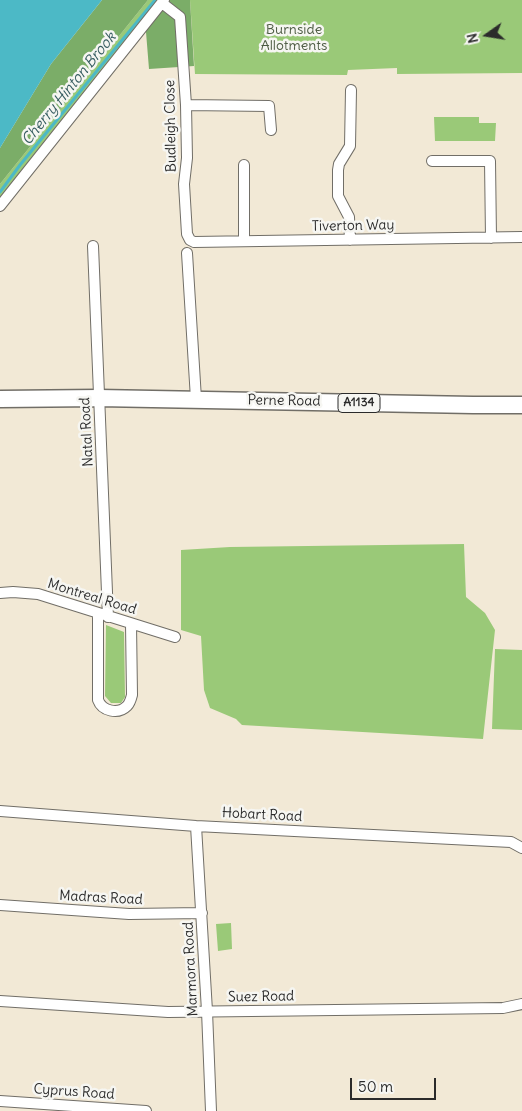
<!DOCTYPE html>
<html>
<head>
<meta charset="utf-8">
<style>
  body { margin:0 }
  #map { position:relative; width:522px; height:1111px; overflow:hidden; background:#f2e9d6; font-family:Delius,sans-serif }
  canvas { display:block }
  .north { position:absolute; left:462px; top:10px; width:50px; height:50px; -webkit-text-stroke:4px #f6f6f2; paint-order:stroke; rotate:257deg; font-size:14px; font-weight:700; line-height:20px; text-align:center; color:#2b2b2b }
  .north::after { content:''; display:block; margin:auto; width:18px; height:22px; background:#2b2b2b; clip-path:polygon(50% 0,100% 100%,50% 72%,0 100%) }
  .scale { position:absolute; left:350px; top:1078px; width:86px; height:22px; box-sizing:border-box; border:2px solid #2b2b2b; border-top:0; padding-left:6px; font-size:15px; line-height:18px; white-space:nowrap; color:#2b2b2b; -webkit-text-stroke:4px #f6f6f2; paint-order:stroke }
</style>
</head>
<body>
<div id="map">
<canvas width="522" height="1111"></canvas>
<div class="north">N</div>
<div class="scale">50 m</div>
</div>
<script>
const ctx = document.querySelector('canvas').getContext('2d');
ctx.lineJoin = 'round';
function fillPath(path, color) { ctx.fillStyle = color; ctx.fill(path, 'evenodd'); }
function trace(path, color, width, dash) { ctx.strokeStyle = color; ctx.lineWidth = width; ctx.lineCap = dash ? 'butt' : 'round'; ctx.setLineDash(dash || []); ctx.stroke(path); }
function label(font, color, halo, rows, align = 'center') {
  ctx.font = font + ' Delius,sans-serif'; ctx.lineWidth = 5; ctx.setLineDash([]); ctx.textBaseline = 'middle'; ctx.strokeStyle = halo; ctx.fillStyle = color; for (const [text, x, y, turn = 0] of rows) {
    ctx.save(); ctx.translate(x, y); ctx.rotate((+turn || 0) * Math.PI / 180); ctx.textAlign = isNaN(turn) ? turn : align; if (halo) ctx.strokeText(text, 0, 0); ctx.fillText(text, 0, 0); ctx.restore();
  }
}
const green = new Path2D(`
  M 148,0 L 156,0 L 86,93 L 0,198 L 0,184 Z
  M 190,0 L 522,0 L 522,73 L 397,74 L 397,68 L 348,70 L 347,75 L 195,74 Z
  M 434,117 L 479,117 L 479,123 L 496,123 L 495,141 L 435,141 Z
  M 464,544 L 466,597 L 485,613 L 495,630 L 483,739 L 242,725 L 236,719 L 210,708 L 204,690 L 201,636 L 181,630 L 181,550 L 230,547 Z
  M 106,625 L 124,632 L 125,697 L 121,703 L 111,703 L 105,696 Z
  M 495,649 L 522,650 L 522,730 L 492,729 Z
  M 231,923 L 232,949 L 218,951 L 216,924 Z`);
const forest = new Path2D(`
  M 102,0 L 148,0 L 0,184 L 0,148 L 51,64 Z
  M 156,0 L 190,0 L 194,66 L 149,69 L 146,32 L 139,21 Z`);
const water = new Path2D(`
  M 0,0 L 102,0 L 51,64 L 0,148 Z`);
const stream = new Path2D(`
  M 0,192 L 20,165 L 155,0`);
const minor = new Path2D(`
  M 162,3 L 180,17 L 186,105 L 187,158 L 184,184 L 187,234 L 190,240 L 194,242 L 522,237
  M 186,105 L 269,106 L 271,130
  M 432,161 L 490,161 L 491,238
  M 244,165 L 244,241
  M 0,206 L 164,0
  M 350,240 L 349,217 L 338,196 L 338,170 L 339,164 L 350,146 L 351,90
  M 93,246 L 108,617
  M 187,253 L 196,399
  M 0,593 L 13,592 L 38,594 L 175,637
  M 98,614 L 98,700 C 102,711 118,715 127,706 C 130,703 131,699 132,695 L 131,624
  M 0,811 L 196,826 L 511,842 L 522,848
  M 196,826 L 207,1011 L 211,1111
  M 0,905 L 129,914 L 202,913
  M 0,1001 L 168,1012 L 503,1008 L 522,1004
  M 0,1101 L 146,1111`);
const primary = new Path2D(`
  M 0,399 L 99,398 L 473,405 L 522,405`);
const shields = [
  [359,403,42]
];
const shieldNames = [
  ["A1134",359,403]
];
const parkNames = [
  ["Burnside",294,30],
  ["Allotments",294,46]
];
const streetNames = [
  ["Budleigh Close",171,126,-91],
  ["Tiverton Way",353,226,-1],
  ["Perne Road",284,401,1],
  ["Natal Road",87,432,-93],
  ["Montreal Road",92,597,17],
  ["Hobart Road",262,815,3],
  ["Madras Road",101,898,3],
  ["Marmora Road",191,969,-93],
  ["Suez Road",261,997,-1],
  ["Cyprus Road",74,1092,4]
];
const waterNames = [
  ["Cherry Hinton Brook",69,89,-51]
];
fillPath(green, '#9ac978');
fillPath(forest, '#7bad68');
fillPath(water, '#4cb9c6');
trace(stream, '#4cb9c6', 3);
trace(minor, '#716e67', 12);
trace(primary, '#716e67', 19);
trace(minor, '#fff', 10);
trace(primary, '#fff', 16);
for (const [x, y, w] of shields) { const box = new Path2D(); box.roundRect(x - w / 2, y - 9.5, w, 19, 4); ctx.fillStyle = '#f6f6f2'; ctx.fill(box); trace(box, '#2b2b2b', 1); }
label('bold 12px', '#2b2b2b', null, shieldNames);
label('14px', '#4c5a42', '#f6f6f2', parkNames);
label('14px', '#2b2b2b', '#f6f6f2', streetNames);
label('italic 15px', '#375d61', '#f6f6f2', waterNames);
</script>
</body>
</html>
